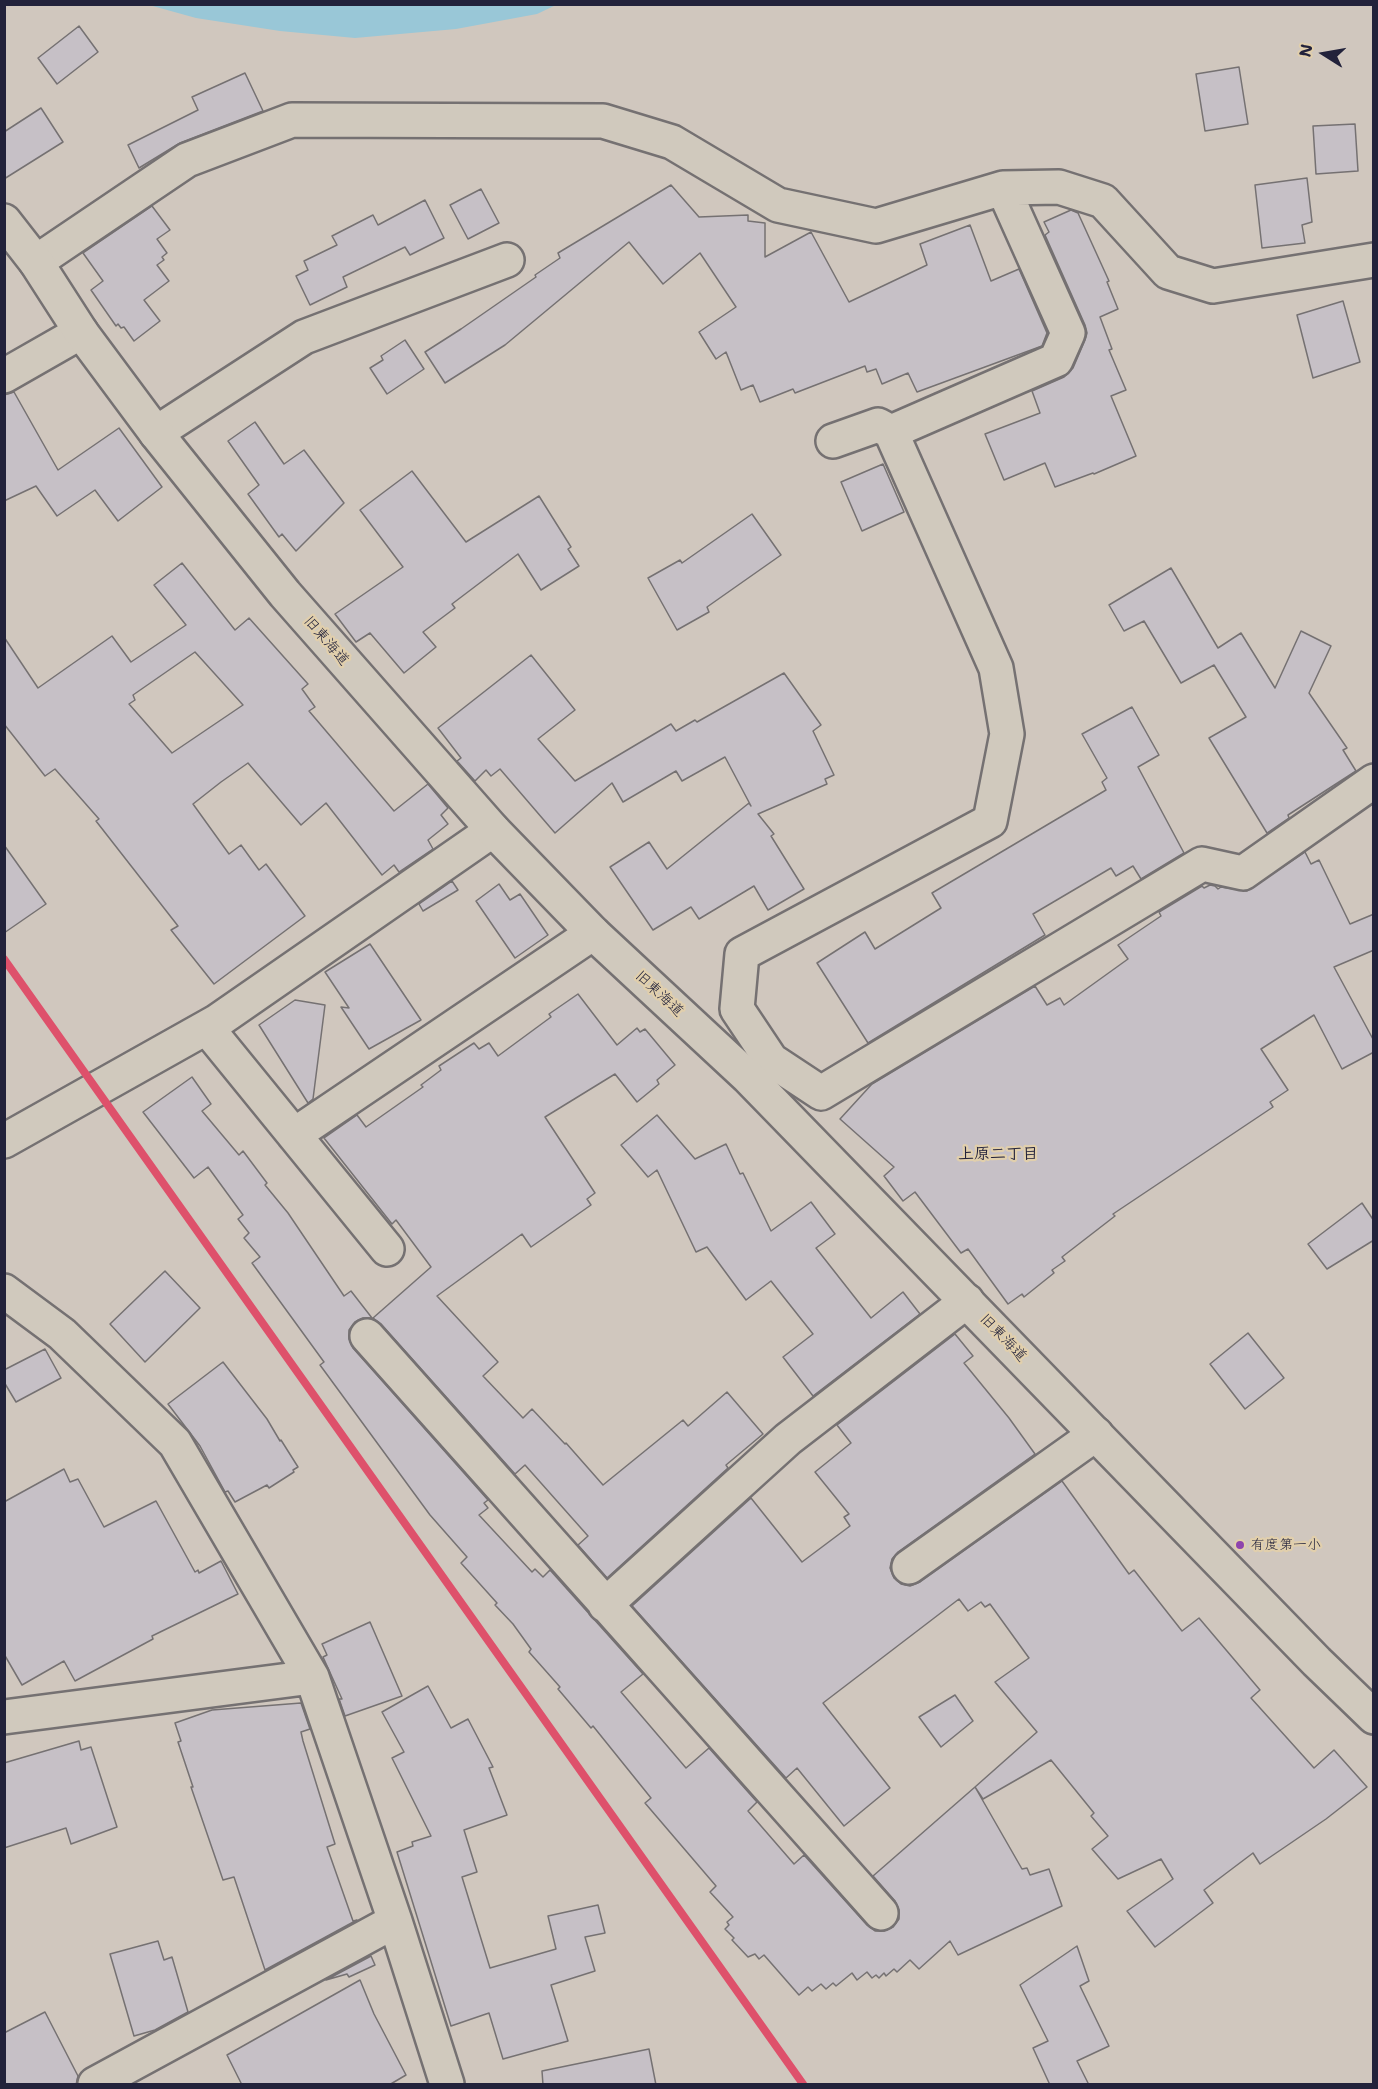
<!DOCTYPE html>
<html>
<head>
<meta charset="utf-8">
<style>
  body { margin:0 }
  #map { position:relative; width:1378px; height:2089px; overflow:hidden; background:#d0c7be; font-family:"Shantell Sans",sans-serif }
  canvas { display:block }
  .frame { position:absolute; inset:0; border:6px solid #22223b; pointer-events:none }
  .north { position:absolute; left:1294px; top:24px; width:60px; height:60px; -webkit-text-stroke:4px #e1cfac; paint-order:stroke; rotate:281deg; font-size:16px; font-weight:700; line-height:24px; text-align:center; color:#22223b }
  .north::after { content:''; display:block; margin:auto; width:21px; height:27px; background:#22223b; clip-path:polygon(50% 0,100% 100%,50% 72%,0 100%) }
</style>
</head>
<body>
<div id="map">
<canvas width="1378" height="2089"></canvas>
<div class="frame"></div>
<div class="north">N</div>
</div>
<script>
const ctx = document.querySelector('canvas').getContext('2d');
ctx.lineJoin = 'round';
function fillPath(path, color) { ctx.fillStyle = color; ctx.fill(path, 'evenodd'); }
function trace(path, color, width, dash) { ctx.strokeStyle = color; ctx.lineWidth = width; ctx.lineCap = dash ? 'butt' : 'round'; ctx.setLineDash(dash || []); ctx.stroke(path); }
function label(font, color, halo, rows, align = 'center') {
  ctx.font = font + ' "Shantell Sans","Klee One",sans-serif'; ctx.lineWidth = 4.5; ctx.setLineDash([]); ctx.textBaseline = 'middle'; ctx.strokeStyle = halo; ctx.fillStyle = color; for (const [text, x, y, turn = 0] of rows) {
    ctx.save(); ctx.translate(x, y); ctx.rotate((+turn || 0) * Math.PI / 180); ctx.textAlign = isNaN(turn) ? turn : align; if (halo) ctx.strokeText(text, 0, 0); ctx.fillText(text, 0, 0); ctx.restore();
  }
}
const water = new Path2D(`
  M 149,5 L 556,5 L 537,14 L 456,29 L 355,38 L 280,31 L 196,18 Z`);
const building = new Path2D(`
  M 79,26 L 98,52 L 57,84 L 38,58 Z
  M 1239,67 L 1248,124 L 1205,131 L 1196,74 Z
  M 245,73 L 263,111 L 180,143 L 139,168 L 128,145 L 198,110 L 192,97 Z
  M 41,108 L 63,142 L 4,179 L 4,132 Z
  M 1355,124 L 1358,171 L 1316,174 L 1313,126 Z
  M 1307,178 L 1312,222 L 1302,225 L 1305,243 L 1262,248 L 1255,185 Z
  M 671,185 L 699,217 L 748,215 L 748,221 L 765,223 L 765,257 L 811,232 L 849,302 L 927,265 L 920,244 L 970,225 L 991,281 L 1019,269 L 1047,333 L 1042,346 L 917,392 L 908,373 L 882,384 L 876,369 L 867,372 L 865,366 L 795,393 L 793,389 L 760,402 L 753,385 L 741,390 L 726,352 L 716,359 L 699,332 L 736,307 L 700,253 L 663,284 L 629,242 L 505,345 L 445,383 L 425,352 L 461,329 L 536,277 L 535,275 L 560,258 L 558,253 Z
  M 481,189 L 499,223 L 468,239 L 450,205 Z
  M 425,200 L 444,238 L 410,255 L 405,247 L 343,277 L 347,287 L 310,305 L 296,276 L 308,270 L 304,261 L 337,245 L 332,236 L 373,215 L 378,225 Z
  M 152,206 L 170,230 L 157,239 L 167,253 L 162,257 L 164,260 L 157,265 L 169,281 L 144,300 L 160,321 L 134,341 L 124,327 L 121,328 L 118,324 L 116,326 L 91,290 L 103,281 L 83,253 Z
  M 1071,210 L 1078,213 L 1109,281 L 1107,282 L 1118,309 L 1100,317 L 1112,349 L 1109,350 L 1126,390 L 1111,396 L 1136,456 L 1094,474 L 1093,473 L 1055,487 L 1045,463 L 1004,480 L 985,434 L 1040,413 L 1032,391 L 1064,377 L 1073,368 L 1085,340 L 1087,333 L 1085,325 L 1045,235 L 1049,232 L 1044,222 Z
  M 1343,301 L 1360,362 L 1313,378 L 1297,315 Z
  M 405,340 L 424,369 L 387,394 L 370,368 L 383,360 L 381,356 Z
  M 14,392 L 58,470 L 119,428 L 162,487 L 118,521 L 95,490 L 57,516 L 36,486 L 4,501 L 4,395 Z
  M 255,422 L 284,464 L 304,450 L 344,503 L 296,551 L 282,534 L 279,537 L 248,494 L 259,485 L 228,441 Z
  M 883,464 L 904,512 L 862,531 L 841,482 Z
  M 412,471 L 466,542 L 539,496 L 571,547 L 568,549 L 579,566 L 541,590 L 518,554 L 452,604 L 455,608 L 423,632 L 436,647 L 404,673 L 370,633 L 356,642 L 335,614 L 403,567 L 360,510 Z
  M 752,514 L 781,555 L 707,607 L 709,612 L 677,630 L 648,578 L 680,560 L 682,563 Z
  M 182,563 L 235,630 L 249,618 L 308,684 L 302,689 L 315,707 L 309,711 L 394,811 L 428,784 L 448,808 L 441,815 L 448,824 L 428,840 L 433,849 L 399,872 L 394,865 L 382,875 L 326,803 L 301,825 L 248,763 L 221,782 L 193,804 L 229,854 L 241,845 L 259,870 L 266,864 L 305,916 L 214,984 L 171,930 L 178,926 L 96,821 L 99,819 L 55,769 L 45,776 L 4,724 L 4,637 L 38,688 L 112,636 L 131,662 L 186,625 L 154,585 ZM 195,652 L 243,705 L 172,753 L 129,704 L 135,700 L 133,695 Z
  M 1171,568 L 1218,648 L 1241,633 L 1275,688 L 1301,631 L 1331,646 L 1309,693 L 1347,748 L 1343,750 L 1356,771 L 1288,815 L 1289,818 L 1267,833 L 1209,738 L 1246,717 L 1214,665 L 1181,683 L 1144,621 L 1124,631 L 1109,605 Z
  M 531,655 L 575,710 L 538,739 L 575,781 L 671,724 L 676,731 L 695,720 L 697,722 L 784,673 L 821,725 L 813,731 L 834,775 L 825,779 L 827,784 L 758,814 L 774,834 L 771,836 L 804,889 L 768,910 L 754,886 L 699,919 L 691,907 L 653,930 L 610,867 L 649,842 L 667,869 L 749,803 L 751,806 L 725,757 L 682,781 L 676,771 L 623,802 L 612,783 L 555,833 L 500,769 L 491,776 L 486,770 L 475,781 L 457,761 L 461,758 L 438,728 Z
  M 1132,707 L 1159,755 L 1138,767 L 1184,853 L 1141,879 L 1133,866 L 1116,876 L 1111,868 L 1033,914 L 1045,935 L 868,1043 L 817,963 L 865,932 L 875,949 L 941,908 L 932,893 L 1106,790 L 1102,782 L 1107,778 L 1082,734 Z
  M 4,845 L 46,904 L 4,933 Z
  M 1305,852 L 1311,864 L 1319,860 L 1350,924 L 1374,914 L 1374,950 L 1334,967 L 1374,1041 L 1374,1052 L 1342,1069 L 1314,1015 L 1261,1049 L 1288,1090 L 1270,1102 L 1273,1107 L 1113,1214 L 1115,1216 L 1062,1257 L 1065,1261 L 1052,1270 L 1054,1273 L 1024,1297 L 1022,1294 L 1008,1304 L 968,1249 L 961,1253 L 915,1192 L 903,1201 L 884,1176 L 894,1167 L 840,1119 L 872,1084 L 1035,986 L 1047,1005 L 1060,998 L 1064,1005 L 1128,959 L 1118,945 L 1161,916 L 1159,912 L 1202,886 L 1204,888 L 1210,885 L 1215,886 L 1218,889 L 1221,887 L 1247,891 Z
  M 452,881 L 458,890 L 423,911 L 419,904 Z
  M 499,884 L 510,900 L 520,894 L 548,935 L 515,958 L 476,901 Z
  M 370,944 L 421,1020 L 369,1049 L 341,1007 L 349,1008 L 325,972 Z
  M 578,994 L 617,1045 L 637,1028 L 640,1032 L 645,1029 L 675,1065 L 657,1080 L 659,1084 L 637,1102 L 615,1074 L 545,1117 L 595,1193 L 587,1199 L 591,1205 L 531,1247 L 522,1234 L 437,1296 L 498,1362 L 483,1376 L 523,1418 L 532,1409 L 565,1444 L 566,1443 L 603,1485 L 683,1420 L 688,1426 L 727,1392 L 763,1434 L 726,1465 L 728,1468 L 607,1578 L 578,1545 L 588,1536 L 525,1465 L 515,1474 L 381,1324 L 373,1318 L 431,1267 L 396,1220 L 392,1224 L 324,1138 L 357,1115 L 366,1127 L 423,1087 L 421,1085 L 441,1070 L 439,1066 L 474,1043 L 479,1049 L 489,1043 L 498,1056 L 551,1017 L 549,1014 Z
  M 295,1000 L 325,1005 L 313,1099 L 308,1103 L 259,1025 Z
  M 192,1077 L 211,1104 L 202,1111 L 239,1155 L 243,1151 L 267,1183 L 265,1185 L 288,1213 L 344,1296 L 351,1291 L 372,1318 L 363,1318 L 355,1322 L 349,1330 L 349,1339 L 353,1348 L 488,1500 L 484,1503 L 488,1508 L 479,1515 L 532,1572 L 535,1569 L 543,1577 L 550,1570 L 643,1674 L 621,1692 L 686,1768 L 709,1748 L 757,1802 L 748,1811 L 794,1864 L 804,1855 L 867,1925 L 875,1931 L 884,1931 L 893,1927 L 899,1919 L 899,1910 L 895,1901 L 873,1876 L 975,1787 L 1022,1869 L 1027,1868 L 1030,1875 L 1049,1869 L 1062,1906 L 958,1955 L 950,1941 L 919,1969 L 910,1960 L 897,1972 L 894,1969 L 886,1976 L 884,1973 L 879,1978 L 876,1975 L 872,1978 L 867,1972 L 857,1980 L 852,1973 L 836,1986 L 833,1983 L 826,1989 L 821,1984 L 812,1991 L 808,1987 L 799,1995 L 764,1955 L 759,1959 L 755,1954 L 748,1957 L 732,1940 L 734,1938 L 725,1929 L 729,1925 L 727,1922 L 733,1917 L 710,1892 L 716,1886 L 645,1803 L 651,1798 L 593,1726 L 591,1728 L 558,1689 L 560,1687 L 529,1652 L 531,1649 L 513,1624 L 495,1605 L 497,1603 L 461,1563 L 467,1557 L 430,1515 L 320,1365 L 324,1362 L 252,1263 L 260,1257 L 244,1238 L 249,1233 L 238,1219 L 243,1215 L 208,1167 L 194,1178 L 143,1112 Z
  M 657,1115 L 695,1159 L 726,1144 L 740,1174 L 743,1173 L 771,1231 L 811,1202 L 835,1234 L 816,1248 L 871,1318 L 903,1292 L 920,1314 L 813,1396 L 783,1357 L 813,1334 L 771,1281 L 746,1300 L 707,1247 L 696,1252 L 657,1170 L 648,1177 L 621,1145 Z
  M 1362,1203 L 1374,1221 L 1374,1240 L 1327,1269 L 1308,1244 Z
  M 165,1271 L 200,1308 L 145,1362 L 110,1324 Z
  M 1248,1333 L 1284,1378 L 1245,1409 L 1210,1364 Z
  M 955,1334 L 973,1356 L 964,1363 L 1009,1418 L 1035,1454 L 898,1552 L 892,1559 L 890,1568 L 894,1578 L 901,1584 L 910,1586 L 920,1582 L 1062,1481 L 1129,1574 L 1134,1570 L 1182,1631 L 1199,1618 L 1260,1690 L 1251,1698 L 1314,1768 L 1334,1750 L 1367,1787 L 1326,1819 L 1260,1864 L 1253,1853 L 1204,1890 L 1213,1903 L 1155,1947 L 1127,1911 L 1173,1879 L 1161,1859 L 1118,1879 L 1092,1849 L 1108,1836 L 1091,1816 L 1094,1813 L 1051,1760 L 983,1799 L 975,1787 L 1037,1732 L 995,1682 L 1029,1658 L 990,1604 L 985,1607 L 981,1602 L 968,1611 L 959,1599 L 823,1703 L 890,1788 L 844,1826 L 797,1768 L 786,1778 L 632,1606 L 751,1498 L 802,1562 L 850,1526 L 844,1517 L 849,1514 L 815,1472 L 851,1443 L 837,1425 Z
  M 45,1349 L 61,1378 L 16,1402 L 4,1382 L 4,1370 Z
  M 223,1362 L 267,1419 L 280,1441 L 281,1440 L 298,1467 L 293,1470 L 294,1472 L 269,1488 L 267,1485 L 235,1502 L 228,1491 L 225,1492 L 200,1446 L 168,1404 Z
  M 64,1469 L 70,1482 L 78,1479 L 104,1527 L 156,1501 L 195,1572 L 198,1570 L 199,1573 L 221,1561 L 238,1594 L 152,1636 L 153,1639 L 75,1681 L 64,1661 L 22,1685 L 4,1654 L 4,1502 Z
  M 370,1622 L 402,1696 L 345,1716 L 339,1699 L 342,1699 L 323,1657 L 327,1655 L 322,1644 Z
  M 428,1686 L 451,1728 L 468,1719 L 493,1767 L 489,1768 L 507,1815 L 464,1830 L 477,1872 L 462,1877 L 490,1968 L 556,1949 L 548,1916 L 598,1905 L 605,1933 L 585,1937 L 595,1971 L 551,1985 L 568,2041 L 503,2059 L 489,2013 L 451,2026 L 397,1852 L 413,1846 L 412,1842 L 431,1836 L 392,1758 L 404,1752 L 382,1712 Z
  M 955,1695 L 973,1721 L 941,1747 L 919,1717 Z
  M 301,1703 L 310,1729 L 301,1732 L 303,1741 L 335,1844 L 327,1847 L 353,1921 L 357,1920 L 265,1970 L 234,1877 L 223,1880 L 191,1787 L 193,1787 L 178,1742 L 181,1741 L 175,1723 L 212,1710 Z
  M 79,1741 L 81,1750 L 91,1747 L 117,1827 L 71,1844 L 66,1828 L 4,1848 L 4,1763 Z
  M 158,1941 L 164,1960 L 172,1957 L 188,2012 L 155,2030 L 134,2036 L 110,1954 Z
  M 1077,1946 L 1089,1981 L 1080,1986 L 1109,2046 L 1077,2061 L 1089,2085 L 1050,2085 L 1033,2048 L 1048,2041 L 1020,1985 Z
  M 371,1956 L 375,1965 L 349,1977 L 347,1974 L 326,1980 Z
  M 360,1980 L 374,2014 L 406,2075 L 389,2085 L 242,2085 L 227,2055 Z
  M 45,2012 L 78,2076 L 76,2085 L 4,2085 L 4,2033 Z
  M 649,2049 L 656,2085 L 543,2085 L 542,2071 Z`);
const street = new Path2D(`
  M 36,262 L 187,160 L 292,120 L 603,121 L 672,142 L 778,205 L 876,226 L 1003,188 L 1059,187 L 1103,201 L 1168,272 L 1213,286 L 1374,260
  M 4,376 L 81,332
  M 156,433 L 304,337 L 507,260
  M 833,441 L 878,425 L 891,432 L 1056,360 L 1068,333 L 1003,188
  M 207,1028 L 387,1249
  M 771,1060 L 737,1009 L 742,954 L 990,821 L 1007,734 L 996,668 L 891,432
  M 754,1072 L 771,1060 L 821,1093 L 1202,864 L 1243,873 L 1374,781
  M 294,1135 L 593,933
  M 4,1141 L 216,1022 L 493,830
  M 4,1291 L 62,1334 L 175,1443 L 312,1677 L 395,1921 L 447,2084
  M 367,1336 L 881,1913
  M 909,1567 L 1096,1434
  M 605,1605 L 788,1439 L 967,1301
  M 4,1717 L 312,1677
  M 95,2084 L 395,1921`);
const secondary = new Path2D(`
  M 4,221 L 36,262 L 81,332 L 156,433 L 285,594 L 493,830 L 593,933 L 748,1077 L 1317,1662 L 1374,1717`);
const rail1 = new Path2D(`
  M 4,959 L 803,2084`);
const markers = [
  [1240,1545,5,"#8e44ad"]
];
const busNames = [
  ["有度第一小",1251,1545]
];
const streetNames = [
  ["旧東海道",326,641,49],
  ["旧東海道",659,994,43],
  ["旧東海道",1003,1338,46]
];
const neighbourhoodNames = [
  ["上原二丁目",998,1155]
];
fillPath(water, '#99c7d7');
fillPath(building, '#c6c0c6');
trace(building, '#757172', 1.5);
trace(street, '#757172', 38);
trace(secondary, '#757172', 38);
trace(street, '#d0c9bd', 33);
trace(secondary, '#d0c9bd', 33);
trace(rail1, '#de516b', 8);
for (const [x, y, r, color] of markers) { const dot = new Path2D(); dot.arc(x, y, r, 0, 2 * Math.PI); ctx.fillStyle = color; ctx.fill(dot); trace(dot, '#e1cfac', 2); }
label('14px', '#22223b', '#e1cfac', busNames, 'left');
label('15px', '#22223b', '#e1cfac', streetNames);
label('bold 16px', '#22223b', '#e1cfac', neighbourhoodNames);
</script>
</body>
</html>
